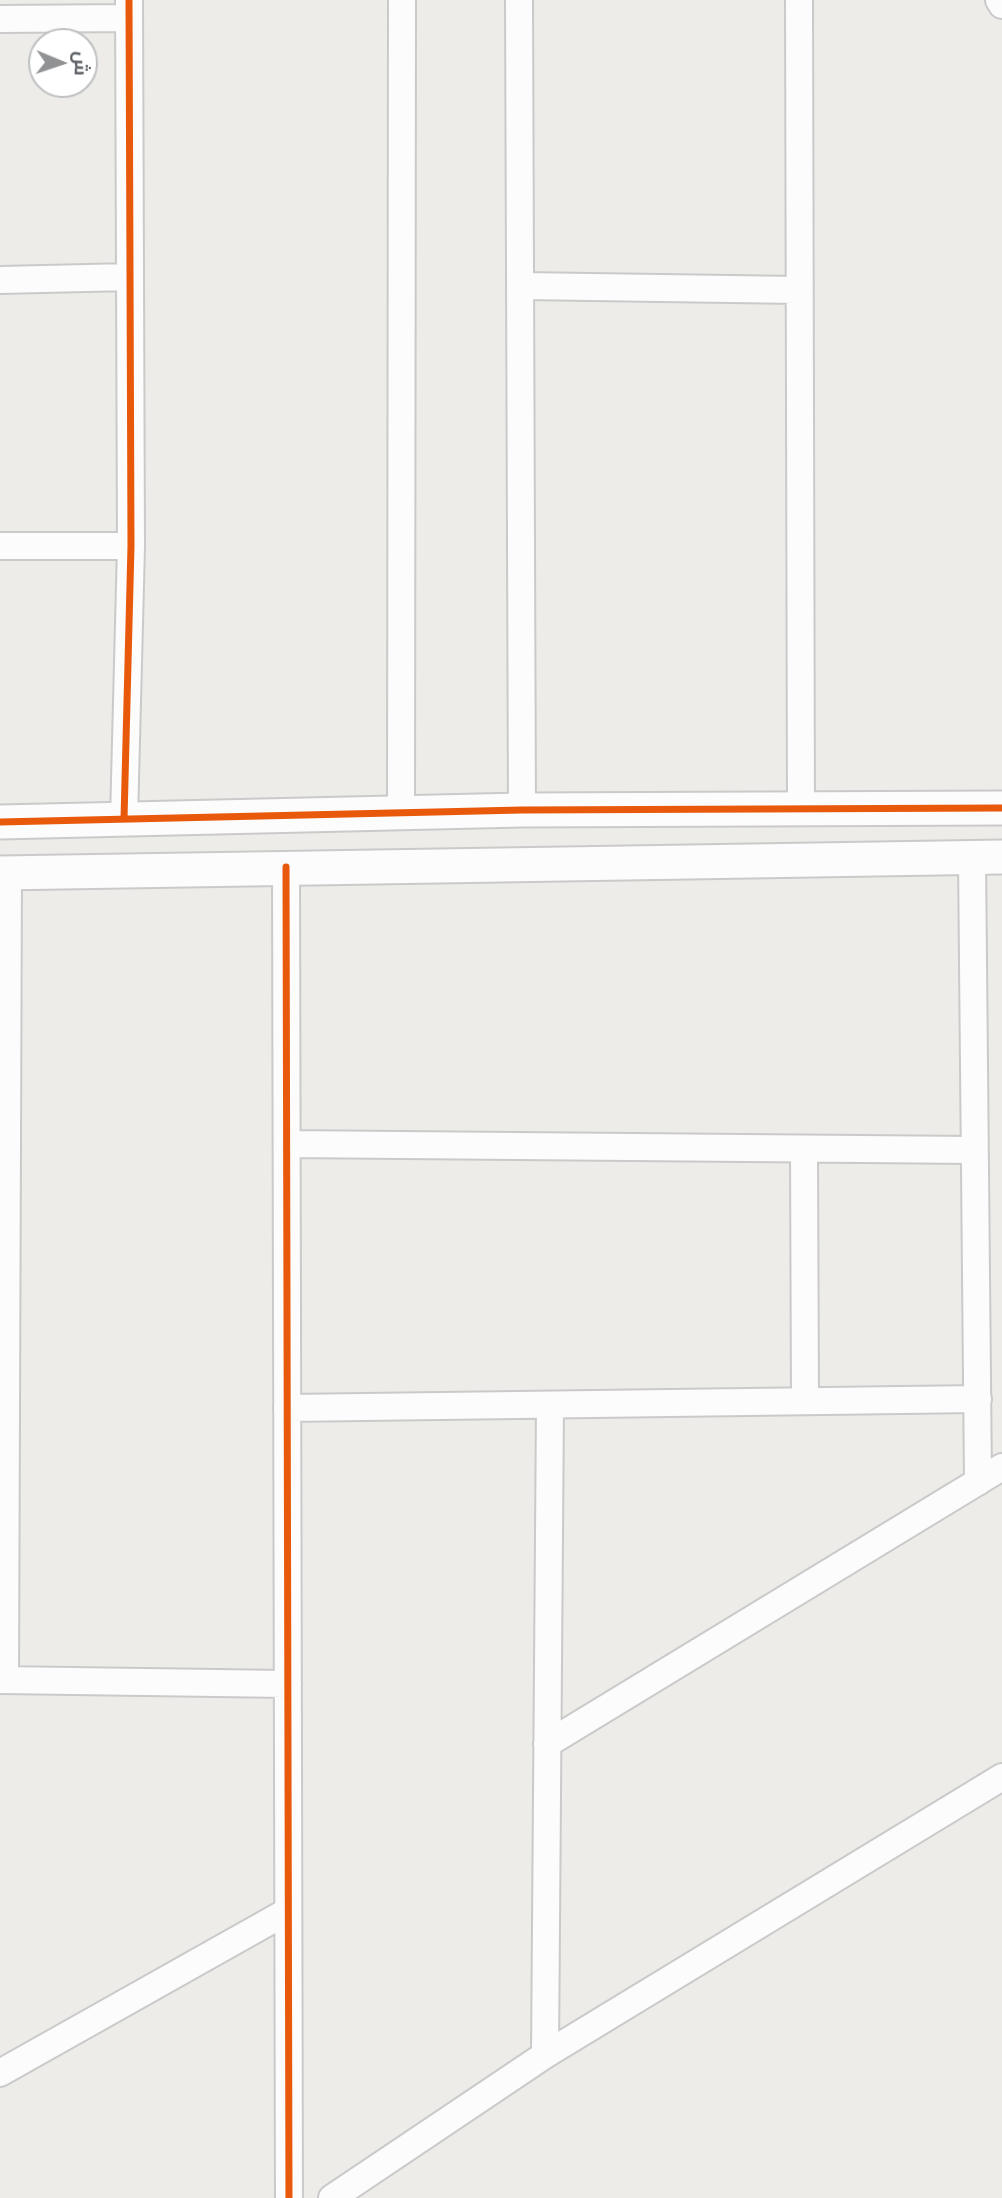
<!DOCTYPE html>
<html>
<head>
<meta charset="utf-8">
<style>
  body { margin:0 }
  #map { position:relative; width:1002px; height:2198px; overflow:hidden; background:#edece8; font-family:"Titillium Web",Cairo,sans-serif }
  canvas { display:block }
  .north { position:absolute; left:28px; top:28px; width:70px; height:70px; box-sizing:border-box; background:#fff; border:2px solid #bfc0c2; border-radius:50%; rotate:92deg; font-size:19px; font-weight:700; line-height:28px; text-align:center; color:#5e6166 }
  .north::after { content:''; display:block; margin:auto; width:24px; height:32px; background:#909294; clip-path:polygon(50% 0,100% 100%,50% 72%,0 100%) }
</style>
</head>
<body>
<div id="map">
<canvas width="1002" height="2198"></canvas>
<div class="north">ش</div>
</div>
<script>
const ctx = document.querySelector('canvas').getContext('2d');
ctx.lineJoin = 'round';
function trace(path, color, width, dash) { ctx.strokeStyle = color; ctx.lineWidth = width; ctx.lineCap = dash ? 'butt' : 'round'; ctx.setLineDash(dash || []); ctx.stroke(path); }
const minor = new Path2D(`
  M 519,0 L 522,810
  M 799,0 L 801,809
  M 999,0 L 1002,5
  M 0,19 L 129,18
  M 0,280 L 130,277
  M 522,286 L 799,290
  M 0,546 L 131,546
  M 401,813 L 402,0
  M 124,819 L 131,546 L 129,0
  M 972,857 L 978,1482
  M 286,867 L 289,2198
  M 287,1144 L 974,1150
  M 804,1151 L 805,1401
  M 287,1408 L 978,1399
  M 0,1680 L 288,1684
  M 5,1680 L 8,873
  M 547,1744 L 1002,1467
  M 545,2055 L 550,1405
  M 0,2073 L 288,1911
  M 332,2198 L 545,2055 L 1002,1777`);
const tertiary = new Path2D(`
  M 0,822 L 522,810 L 1002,808
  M 0,873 L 1002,857`);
const cycleway = new Path2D(`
  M 124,819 L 131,546 L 129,0
  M 0,822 L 522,810 L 1002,808
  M 286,867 L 289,2198`);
trace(minor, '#cacaca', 30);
trace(tertiary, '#cacaca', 37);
trace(minor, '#fcfcfc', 26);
trace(tertiary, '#fcfcfc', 33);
trace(cycleway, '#e8590c', 7);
</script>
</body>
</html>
